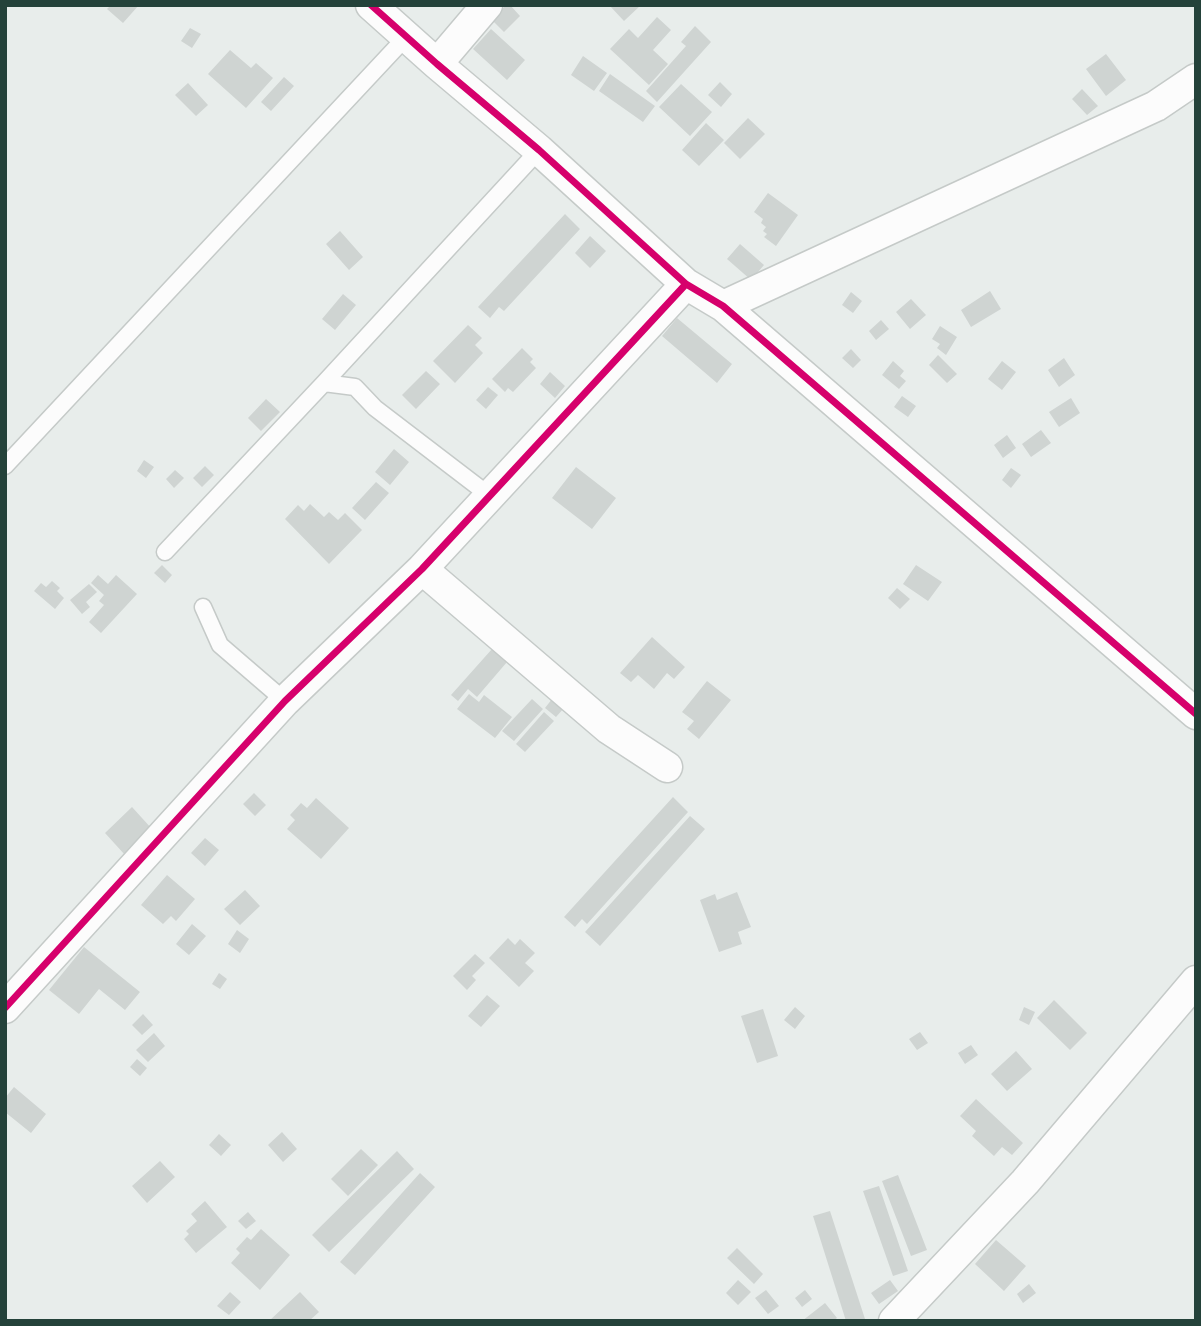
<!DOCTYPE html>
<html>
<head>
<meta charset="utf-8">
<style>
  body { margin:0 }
  #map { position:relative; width:1201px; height:1326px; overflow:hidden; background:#e8edeb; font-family:"Exo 2",sans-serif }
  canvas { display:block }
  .frame { position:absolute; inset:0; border:7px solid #24423a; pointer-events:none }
</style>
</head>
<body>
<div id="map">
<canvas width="1201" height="1326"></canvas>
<div class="frame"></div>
</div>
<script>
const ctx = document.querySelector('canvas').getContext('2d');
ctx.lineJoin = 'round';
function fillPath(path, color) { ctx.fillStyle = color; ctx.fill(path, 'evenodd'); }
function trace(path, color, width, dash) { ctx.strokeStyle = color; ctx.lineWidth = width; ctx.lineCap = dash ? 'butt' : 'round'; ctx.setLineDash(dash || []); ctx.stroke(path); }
const building = new Path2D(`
  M 111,5 L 139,5 L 123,23 L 107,9 Z
  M 506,5 L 510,5 L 520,16 L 504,32 L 492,20 Z
  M 609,5 L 641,5 L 624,21 Z
  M 657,17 L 671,30 L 653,50 L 668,64 L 649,85 L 610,49 L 629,29 L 638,38 Z
  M 695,26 L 711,42 L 657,102 L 646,91 L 686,46 L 681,42 Z
  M 190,28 L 201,34 L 192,48 L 181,41 Z
  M 491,29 L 525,60 L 507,80 L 473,49 Z
  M 230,50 L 251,68 L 256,63 L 273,78 L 246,108 L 208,74 Z
  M 1106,54 L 1126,80 L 1106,96 L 1086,69 Z
  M 583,56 L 607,73 L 594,91 L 571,75 Z
  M 610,74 L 655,106 L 643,122 L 599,91 Z
  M 284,77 L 294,86 L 271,111 L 261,102 Z
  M 720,82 L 732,94 L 721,107 L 708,95 Z
  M 188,83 L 208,105 L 196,116 L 175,95 Z
  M 681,84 L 712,112 L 690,136 L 659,107 Z
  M 1082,89 L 1098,106 L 1087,115 L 1072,99 Z
  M 748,118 L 765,134 L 740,159 L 724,143 Z
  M 706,123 L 724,140 L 699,166 L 682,150 Z
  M 768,193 L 798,215 L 776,246 L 764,237 L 767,234 L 763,231 L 766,227 L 761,223 L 763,219 L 754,212 Z
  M 565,214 L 580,229 L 504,311 L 499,307 L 490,318 L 478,307 Z
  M 340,231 L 363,257 L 349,270 L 326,244 Z
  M 590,236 L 606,251 L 590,268 L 575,253 Z
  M 740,244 L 764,265 L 751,280 L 727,259 Z
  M 990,291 L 1001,309 L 971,327 L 961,310 Z
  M 851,292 L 862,301 L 853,313 L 842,305 Z
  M 343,294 L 356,305 L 335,330 L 322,319 Z
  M 911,299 L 926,315 L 910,329 L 896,312 Z
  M 677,318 L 732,364 L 717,383 L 662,336 Z
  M 881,320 L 889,329 L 876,340 L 869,331 Z
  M 468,325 L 482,338 L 475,345 L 483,353 L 455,383 L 433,361 Z
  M 940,326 L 957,337 L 946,355 L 937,348 L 940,344 L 932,339 Z
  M 522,348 L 533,359 L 530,362 L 536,368 L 513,392 L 508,388 L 505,392 L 492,379 Z
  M 851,349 L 861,360 L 853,368 L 842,358 Z
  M 938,355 L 957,374 L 947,383 L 929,365 Z
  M 1064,358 L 1075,375 L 1059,387 L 1048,370 Z
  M 893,361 L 904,371 L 900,376 L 906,381 L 899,389 L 882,375 Z
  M 1002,361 L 1016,372 L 1002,390 L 988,379 Z
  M 426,371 L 440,384 L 416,409 L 402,395 Z
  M 550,372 L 565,386 L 555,398 L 540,384 Z
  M 488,387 L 498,395 L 486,409 L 476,400 Z
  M 902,396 L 916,406 L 908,417 L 894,407 Z
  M 1071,398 L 1080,413 L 1059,427 L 1049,412 Z
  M 266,399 L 280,412 L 261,431 L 248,418 Z
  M 1041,430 L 1051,443 L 1031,457 L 1022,444 Z
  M 1007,435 L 1016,448 L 1003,458 L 994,445 Z
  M 394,449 L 409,462 L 390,485 L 375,472 Z
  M 144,460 L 154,467 L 146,478 L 137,471 Z
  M 205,466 L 214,475 L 202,487 L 193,478 Z
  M 576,467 L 616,498 L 592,529 L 552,498 Z
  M 1011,468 L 1021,475 L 1011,488 L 1002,480 Z
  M 175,470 L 184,478 L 174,488 L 166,479 Z
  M 376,482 L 389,493 L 365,520 L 352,508 Z
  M 310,504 L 324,517 L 329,512 L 338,520 L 345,513 L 362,530 L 329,564 L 285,519 L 298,505 L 304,511 Z
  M 162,565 L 172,575 L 165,583 L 154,573 Z
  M 916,565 L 942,582 L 928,601 L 903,584 Z
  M 98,575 L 108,584 L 116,575 L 137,594 L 101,633 L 89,622 L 104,605 L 99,601 L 104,595 L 91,583 Z
  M 52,581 L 60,588 L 57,591 L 64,598 L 55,609 L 34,591 L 41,583 L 46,587 Z
  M 89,584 L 97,592 L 86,602 L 90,607 L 82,614 L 70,600 Z
  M 897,588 L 910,599 L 900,609 L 888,598 Z
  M 652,637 L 685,667 L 674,679 L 667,673 L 654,689 L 638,675 L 631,682 L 620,673 Z
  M 492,649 L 507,662 L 477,697 L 468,689 L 458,701 L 451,695 Z
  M 707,681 L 731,700 L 699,739 L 687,729 L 694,721 L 682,712 Z
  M 469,694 L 479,702 L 484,695 L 512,717 L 495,738 L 457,709 Z
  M 532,699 L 543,709 L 514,741 L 502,731 Z
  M 552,699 L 564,708 L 556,717 L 545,708 Z
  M 544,712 L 554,721 L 525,752 L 516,744 Z
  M 254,793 L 266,805 L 255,816 L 243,804 Z
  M 673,797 L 688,812 L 587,924 L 582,919 L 575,927 L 564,917 Z
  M 316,798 L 349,828 L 321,859 L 287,829 L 295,820 L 290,815 L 301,803 L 307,808 Z
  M 132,807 L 152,829 L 125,855 L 105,833 Z
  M 690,816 L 705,829 L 600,946 L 585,932 Z
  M 205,838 L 219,850 L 205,866 L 191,853 Z
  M 167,875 L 195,899 L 176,921 L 171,916 L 163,924 L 141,905 Z
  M 245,890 L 260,906 L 240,925 L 224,909 Z
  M 737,892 L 751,927 L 738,932 L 742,944 L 719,952 L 700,900 L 715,894 L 717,900 Z
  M 192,924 L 206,936 L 189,955 L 176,944 Z
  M 237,930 L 249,939 L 240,953 L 228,944 Z
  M 508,938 L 515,945 L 520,939 L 535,953 L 525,963 L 534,971 L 519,987 L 489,958 Z
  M 84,947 L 140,992 L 125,1010 L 99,989 L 79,1014 L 49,990 Z
  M 475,954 L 485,963 L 472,976 L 476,980 L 467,990 L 453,976 Z
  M 219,973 L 227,979 L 220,989 L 212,984 Z
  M 487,995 L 500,1006 L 481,1027 L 468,1016 Z
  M 1054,1000 L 1087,1033 L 1070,1050 L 1037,1018 Z
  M 795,1007 L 805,1016 L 795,1029 L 784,1020 Z
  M 1024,1007 L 1035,1012 L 1029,1025 L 1019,1020 Z
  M 763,1009 L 778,1056 L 757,1063 L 741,1016 Z
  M 143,1014 L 153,1025 L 142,1035 L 132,1025 Z
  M 920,1032 L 928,1043 L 917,1050 L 909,1039 Z
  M 154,1033 L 165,1046 L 148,1062 L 136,1050 Z
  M 971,1045 L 978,1055 L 965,1064 L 958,1053 Z
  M 1016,1051 L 1032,1069 L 1007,1091 L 991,1074 Z
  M 137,1059 L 147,1068 L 140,1076 L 130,1067 Z
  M 14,1087 L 46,1114 L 31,1133 L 5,1112 L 5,1098 Z
  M 976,1099 L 1023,1143 L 1012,1155 L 1002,1147 L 994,1156 L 972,1136 L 976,1131 L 960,1116 Z
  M 282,1132 L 297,1149 L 283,1162 L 268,1145 Z
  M 219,1134 L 231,1145 L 221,1156 L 209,1145 Z
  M 361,1149 L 378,1165 L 348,1196 L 331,1179 Z
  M 397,1151 L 414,1169 L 329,1252 L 312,1235 Z
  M 160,1161 L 175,1177 L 147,1203 L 132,1186 Z
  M 420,1173 L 435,1187 L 355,1275 L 340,1262 Z
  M 898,1175 L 927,1250 L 911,1256 L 882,1181 Z
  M 879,1186 L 908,1271 L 893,1276 L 863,1191 Z
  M 205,1201 L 227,1227 L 196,1253 L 184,1239 L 189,1234 L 186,1231 L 197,1221 L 191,1214 Z
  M 830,1211 L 865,1319 L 860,1321 L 846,1321 L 813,1216 Z
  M 248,1212 L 256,1221 L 246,1229 L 238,1221 Z
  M 261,1229 L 290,1255 L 260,1290 L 231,1263 L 240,1253 L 236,1249 L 247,1237 L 251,1240 Z
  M 996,1240 L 1026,1266 L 1004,1291 L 975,1264 Z
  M 737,1248 L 763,1274 L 754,1284 L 727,1258 Z
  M 738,1280 L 751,1292 L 738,1305 L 726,1293 Z
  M 890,1280 L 898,1291 L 879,1304 L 871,1293 Z
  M 1029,1284 L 1036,1293 L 1023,1303 L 1017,1294 Z
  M 766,1290 L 779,1306 L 768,1314 L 755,1298 Z
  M 805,1290 L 812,1299 L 802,1307 L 795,1298 Z
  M 230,1292 L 241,1302 L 229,1315 L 217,1306 Z
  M 300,1292 L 319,1312 L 309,1321 L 269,1321 Z
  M 825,1303 L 837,1318 L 833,1321 L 802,1321 Z`);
const lane = new Path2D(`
  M 324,383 L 355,387 L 375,408 L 490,496
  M 5,466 L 407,36
  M 165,552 L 324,383 L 539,150
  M 203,607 L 220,645 L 285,701`);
const street = new Path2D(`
  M 371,5 L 437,64 L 539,150 L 686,284 L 723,306 L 1196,714
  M 437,64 L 487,5
  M 723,306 L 1156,106 L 1196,79
  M 422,569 L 609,729 L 667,767
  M 5,1008 L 285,701 L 422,569 L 686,284
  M 894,1321 L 1025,1182 L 1196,981`);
const cycleway = new Path2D(`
  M 371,5 L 437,64 L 539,150 L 686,284 L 723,306 L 1196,714
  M 5,1008 L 285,701 L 422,569 L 686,284`);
fillPath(building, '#cfd4d2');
trace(lane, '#c5cac8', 19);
trace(street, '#c5cac8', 33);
trace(lane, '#fcfcfc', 16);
trace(street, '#fcfcfc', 30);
trace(cycleway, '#d6006c', 7);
</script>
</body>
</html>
